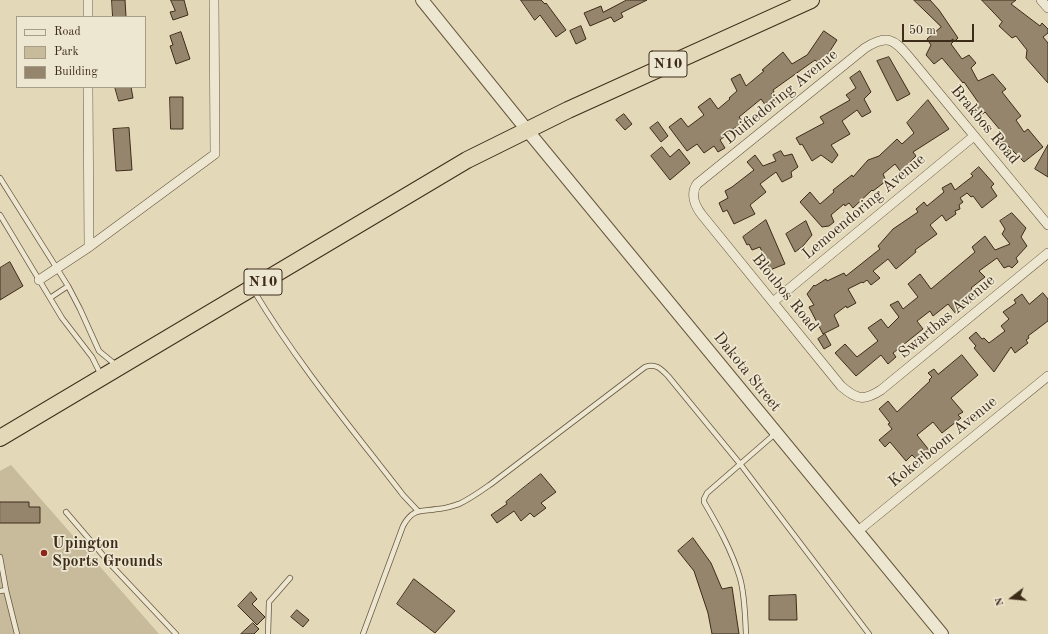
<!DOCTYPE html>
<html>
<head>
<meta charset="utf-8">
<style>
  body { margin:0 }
  #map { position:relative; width:1048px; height:634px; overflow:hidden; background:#e3d8b7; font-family:"Old Standard TT",serif }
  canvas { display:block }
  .legend { position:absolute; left:16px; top:16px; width:130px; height:72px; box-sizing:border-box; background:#ede6d0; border:1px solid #a79c87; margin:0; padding:5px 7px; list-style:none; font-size:12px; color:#3e2c1a }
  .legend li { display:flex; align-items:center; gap:8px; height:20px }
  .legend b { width:20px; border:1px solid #a79c87 }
  .north { position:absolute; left:992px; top:578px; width:40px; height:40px; -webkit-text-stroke:3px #ede6d0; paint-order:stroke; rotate:254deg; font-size:11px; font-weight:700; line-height:16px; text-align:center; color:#3e2c1a }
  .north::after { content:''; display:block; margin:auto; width:14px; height:18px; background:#3e2c1a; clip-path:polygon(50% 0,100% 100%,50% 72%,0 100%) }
  .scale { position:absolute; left:902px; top:24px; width:72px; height:18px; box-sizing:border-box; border:2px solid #3e2c1a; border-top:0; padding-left:5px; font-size:12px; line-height:14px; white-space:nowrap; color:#3e2c1a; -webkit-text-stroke:3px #ede6d0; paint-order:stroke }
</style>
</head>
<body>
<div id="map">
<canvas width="1048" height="634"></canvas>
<ul class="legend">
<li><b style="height:5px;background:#ede6d0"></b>Road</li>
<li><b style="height:11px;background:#c7bb9c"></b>Park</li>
<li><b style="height:11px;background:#94856c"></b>Building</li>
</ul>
<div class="north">N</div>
<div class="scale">50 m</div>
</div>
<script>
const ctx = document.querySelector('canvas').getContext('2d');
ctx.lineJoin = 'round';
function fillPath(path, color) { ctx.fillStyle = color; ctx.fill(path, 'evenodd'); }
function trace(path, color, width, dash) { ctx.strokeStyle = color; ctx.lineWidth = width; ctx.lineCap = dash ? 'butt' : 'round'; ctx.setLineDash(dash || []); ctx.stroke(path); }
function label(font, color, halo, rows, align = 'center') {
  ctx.font = font + ' "Old Standard TT",serif'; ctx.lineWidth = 3.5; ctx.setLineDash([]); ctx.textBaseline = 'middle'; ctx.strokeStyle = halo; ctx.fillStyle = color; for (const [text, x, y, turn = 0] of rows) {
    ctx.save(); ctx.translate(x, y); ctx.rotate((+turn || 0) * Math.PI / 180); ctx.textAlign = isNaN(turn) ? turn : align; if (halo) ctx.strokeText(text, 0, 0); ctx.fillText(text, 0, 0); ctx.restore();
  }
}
const green = new Path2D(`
  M 11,465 L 159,634 L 0,634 L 0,471 Z`);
const building = new Path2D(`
  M 112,0 L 125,0 L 126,17 L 113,17 Z
  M 171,0 L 184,0 L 188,15 L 173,20 L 170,12 L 175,11 Z
  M 521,0 L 541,0 L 545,4 L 546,3 L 566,30 L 556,37 L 540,15 L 535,20 Z
  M 627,0 L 647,0 L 621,13 L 623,17 L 614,22 L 611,17 L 590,26 L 584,13 L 601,6 L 603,12 Z
  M 914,0 L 930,0 L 939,10 L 958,38 L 955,41 L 952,39 L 953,42 L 951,44 L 962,59 L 969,55 L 976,63 L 971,68 L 978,81 L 993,74 L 1006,89 L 1002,92 L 1021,116 L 1016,120 L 1024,132 L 1028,129 L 1043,147 L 1024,162 L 1003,141 L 999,144 L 993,138 L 1001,131 L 985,112 L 979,117 L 972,107 L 978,102 L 964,82 L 963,83 L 942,58 L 934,64 L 926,55 L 931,45 L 927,39 L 941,27 Z
  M 982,0 L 1016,0 L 1011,4 L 1040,26 L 1042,23 L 1048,29 L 1048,33 L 1043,37 L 1048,43 L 1048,83 L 1026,58 L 1027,50 L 1016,36 L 1012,38 L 999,26 L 1002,22 Z
  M 581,26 L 586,39 L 576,44 L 570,31 Z
  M 824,31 L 837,40 L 821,65 L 815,60 L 773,90 L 774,92 L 771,94 L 777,101 L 768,109 L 761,99 L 739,117 L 747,127 L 741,132 L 736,127 L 720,140 L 725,148 L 718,152 L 714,146 L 704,153 L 697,144 L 687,151 L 669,127 L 681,118 L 688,127 L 704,115 L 698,107 L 710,98 L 718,109 L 730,99 L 729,98 L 737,91 L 731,79 L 740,74 L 746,86 L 764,71 L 762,70 L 783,52 L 792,64 L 807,55 Z
  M 181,32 L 190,59 L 176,64 L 170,46 L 173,45 L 170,36 Z
  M 889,57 L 910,94 L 897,101 L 877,61 Z
  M 860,71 L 871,92 L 864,99 L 871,112 L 862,117 L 857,110 L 842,121 L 850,134 L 831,145 L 838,155 L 832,163 L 821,155 L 812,161 L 802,144 L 800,145 L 796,138 L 824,123 L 820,117 L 850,100 L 846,95 L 856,88 L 850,78 Z
  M 115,87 L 131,87 L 133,98 L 119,101 Z
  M 170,97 L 183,97 L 183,129 L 171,129 Z
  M 928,100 L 949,129 L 913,152 L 916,156 L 910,162 L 911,166 L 901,172 L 895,164 L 883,174 L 886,181 L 873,191 L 872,190 L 853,208 L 849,203 L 845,206 L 844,204 L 831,215 L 834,222 L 829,226 L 822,227 L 800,202 L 810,192 L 820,204 L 834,192 L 833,190 L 852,175 L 853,177 L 868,160 L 879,156 L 897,139 L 902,144 L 914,133 L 907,123 Z
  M 624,114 L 632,124 L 625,130 L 616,120 Z
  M 658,122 L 668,136 L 661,142 L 650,128 Z
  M 129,128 L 132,170 L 116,171 L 113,129 Z
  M 1048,145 L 1048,177 L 1035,169 Z
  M 662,147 L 670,157 L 679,149 L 690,163 L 670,180 L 651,156 Z
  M 781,151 L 784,156 L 792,154 L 798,167 L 791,172 L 792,177 L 782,182 L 776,172 L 760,184 L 766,192 L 750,205 L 755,214 L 734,224 L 727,210 L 723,212 L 719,203 L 728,198 L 725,191 L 732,187 L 754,170 L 747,162 L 755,155 L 763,166 L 776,161 L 773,155 Z
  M 979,167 L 994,184 L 991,187 L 997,196 L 982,208 L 973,196 L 971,197 L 967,193 L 960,198 L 963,202 L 959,205 L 960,209 L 955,211 L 956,214 L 946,221 L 942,215 L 930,225 L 937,234 L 915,250 L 916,252 L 896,269 L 888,259 L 873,271 L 880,278 L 871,285 L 867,280 L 863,283 L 862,282 L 848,289 L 856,303 L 847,308 L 846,306 L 834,315 L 839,326 L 823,334 L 809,307 L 814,305 L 807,294 L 814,285 L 815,286 L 826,279 L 827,281 L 844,273 L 846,276 L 880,249 L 878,246 L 893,229 L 918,212 L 916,209 L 924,202 L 927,206 L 944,192 L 942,188 L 951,183 L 955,190 L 973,176 L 971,174 Z
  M 1012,213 L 1026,228 L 1021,237 L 1027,246 L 1016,258 L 1018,262 L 1012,268 L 1009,266 L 1004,268 L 997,258 L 979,271 L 985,277 L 971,288 L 978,296 L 956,314 L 948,304 L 933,316 L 930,311 L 917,321 L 923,329 L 893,353 L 896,357 L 888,364 L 881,355 L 856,376 L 835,353 L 845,344 L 857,357 L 878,341 L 868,328 L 881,319 L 888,328 L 899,317 L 890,305 L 898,301 L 903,309 L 918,297 L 908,284 L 920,274 L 931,289 L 975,252 L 972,247 L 985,236 L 995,250 L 1010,244 L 1002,234 L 1005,229 L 1000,221 Z
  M 766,220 L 785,264 L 770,270 L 760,247 L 752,250 L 749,244 L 747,245 L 743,237 Z
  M 806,221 L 812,235 L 803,246 L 795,252 L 786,234 Z
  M 10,262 L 23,286 L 0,300 L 0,268 Z
  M 1043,293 L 1048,299 L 1048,321 L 1028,336 L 1029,338 L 1026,340 L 1028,343 L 1015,353 L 1011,347 L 994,372 L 974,348 L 976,346 L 969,338 L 976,332 L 982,339 L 984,338 L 989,343 L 1005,331 L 1001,326 L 1009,319 L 1003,312 L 1016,303 L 1014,300 L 1022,294 L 1029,304 Z
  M 825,334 L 831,345 L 824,349 L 818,339 Z
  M 962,355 L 978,375 L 951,398 L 963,412 L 958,415 L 961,418 L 942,433 L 933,422 L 917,435 L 929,450 L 917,460 L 912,455 L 906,461 L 890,442 L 885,447 L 879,440 L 892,429 L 888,424 L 890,423 L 879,409 L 888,401 L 897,412 L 930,381 L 929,380 L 932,377 L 928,373 L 934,369 L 938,374 Z
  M 541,474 L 556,492 L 541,503 L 546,508 L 534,517 L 530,513 L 521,521 L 514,511 L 497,523 L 491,515 L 507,504 L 506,502 Z
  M 0,502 L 29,502 L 29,507 L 40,507 L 40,523 L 0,523 Z
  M 693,538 L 711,563 L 722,589 L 732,587 L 739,634 L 712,634 L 708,613 L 694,571 L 678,551 Z
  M 414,579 L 455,611 L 435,633 L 397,604 Z
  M 251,592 L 257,599 L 252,604 L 265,617 L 257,625 L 238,606 Z
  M 796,595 L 797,620 L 769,620 L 769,596 Z
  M 297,610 L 309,620 L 303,627 L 291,617 Z
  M 253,623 L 259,629 L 254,634 L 241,634 Z`);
const service = new Path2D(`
  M 0,178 L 68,286 L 80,309 L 99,351 L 116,365
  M 0,215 L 62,318 L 92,357 L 101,375
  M 254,291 C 297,363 352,429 403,495 L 418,511
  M 50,298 L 68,286
  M 66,512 L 113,567 L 176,634
  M 0,557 L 6,590
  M 0,591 L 6,590 L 17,634
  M 268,634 L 269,602 L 290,578
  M 363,634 L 403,526 C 413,508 420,512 437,509 C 444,509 452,506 459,504 C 470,499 481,491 491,484 L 645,367 C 656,363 661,369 668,376 L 741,465 L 869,634
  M 746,634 C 745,616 745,596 740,578 C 732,551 718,526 704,502 L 704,499 L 707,493 L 776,433`);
const minor = new Path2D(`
  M 88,0 L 88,17
  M 1041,0 L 1048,8
  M 88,87 L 89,247
  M 1048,225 L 909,57 C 894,39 887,34 865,48 L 697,184 C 690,194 695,206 702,215 L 841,386 C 857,400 864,401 881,390 L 1048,253
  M 39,280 L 89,247 L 215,154 L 214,0
  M 773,302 L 974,136
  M 858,531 L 1048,376`);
const tertiary = new Path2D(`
  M 422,0 L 527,130 L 942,634`);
const trunk = new Path2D(`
  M 0,438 L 467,160 L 568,110 L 811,0`);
const markers = [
  [44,553,4,"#8f2418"]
];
const shields = [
  [668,64,38],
  [263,282,38]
];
const shieldNames = [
  ["N10",668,64],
  ["N10",263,282]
];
const streetNames = [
  ["Duifiedoring Avenue",781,97,-39],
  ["Brakbos Road",985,125,50],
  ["Lemoendoring Avenue",864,207,-40],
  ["Bloubos Road",785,293,51],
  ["Swartbas Avenue",947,317,-40],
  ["Dakota Street",747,372,51],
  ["Kokerboom Avenue",943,442,-39]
];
const poiNames = [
  ["Upington",52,544],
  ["Sports Grounds",52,562]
];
fillPath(green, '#c7bb9c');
fillPath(building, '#94856c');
trace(building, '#3e2c1a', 1);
trace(service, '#675741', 6);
trace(minor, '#675741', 10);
trace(tertiary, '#675741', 14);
trace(trunk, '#3e2c1a', 18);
trace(service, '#ede6d0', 4.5);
trace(minor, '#ede6d0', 9);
trace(tertiary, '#ede6d0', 12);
trace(trunk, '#e3d8b7', 16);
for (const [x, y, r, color] of markers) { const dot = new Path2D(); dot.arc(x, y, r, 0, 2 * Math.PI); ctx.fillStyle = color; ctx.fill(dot); trace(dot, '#ede6d0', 1.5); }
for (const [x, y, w] of shields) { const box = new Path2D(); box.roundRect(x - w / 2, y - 13, w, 26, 3); ctx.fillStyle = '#ede6d0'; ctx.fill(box); trace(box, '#3e2c1a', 1); }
label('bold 15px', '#3e2c1a', null, shieldNames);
label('16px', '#3e2c1a', '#ede6d0', streetNames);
label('bold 16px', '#3e2c1a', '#ede6d0', poiNames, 'left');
</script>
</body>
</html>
